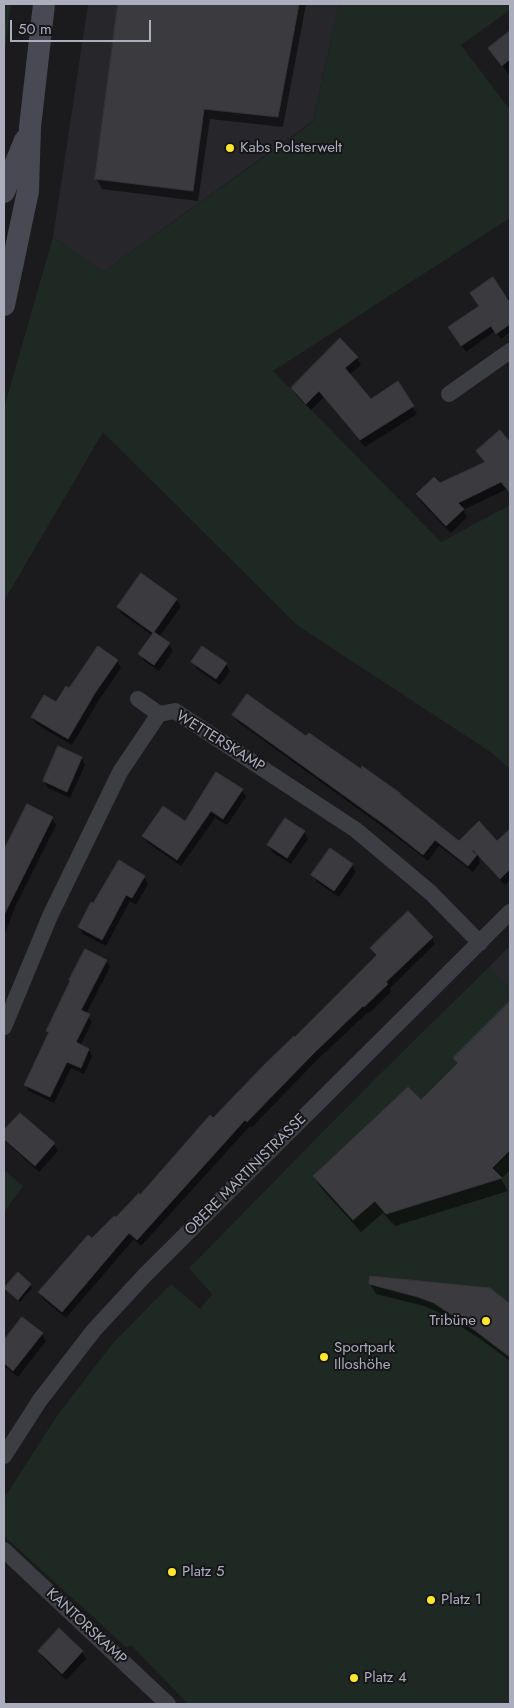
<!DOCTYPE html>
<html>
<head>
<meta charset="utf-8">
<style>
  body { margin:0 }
  #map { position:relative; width:514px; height:1708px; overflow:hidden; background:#1b1a1d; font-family:Jost,sans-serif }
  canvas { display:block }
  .frame { position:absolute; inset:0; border:5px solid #acadbd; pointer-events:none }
  .scale { position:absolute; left:10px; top:20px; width:141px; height:22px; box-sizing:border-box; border:2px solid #acadbd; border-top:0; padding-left:6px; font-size:15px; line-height:18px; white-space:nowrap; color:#acadbd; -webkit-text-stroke:4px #161518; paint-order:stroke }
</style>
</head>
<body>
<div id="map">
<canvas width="514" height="1708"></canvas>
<div class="frame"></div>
<div class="scale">50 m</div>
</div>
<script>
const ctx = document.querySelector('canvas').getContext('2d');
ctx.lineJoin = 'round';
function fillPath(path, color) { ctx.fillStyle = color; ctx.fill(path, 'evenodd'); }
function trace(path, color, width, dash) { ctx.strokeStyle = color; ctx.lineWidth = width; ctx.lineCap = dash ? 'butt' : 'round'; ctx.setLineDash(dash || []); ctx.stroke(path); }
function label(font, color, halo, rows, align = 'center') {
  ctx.font = font + ' Jost,sans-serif'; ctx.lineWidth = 4; ctx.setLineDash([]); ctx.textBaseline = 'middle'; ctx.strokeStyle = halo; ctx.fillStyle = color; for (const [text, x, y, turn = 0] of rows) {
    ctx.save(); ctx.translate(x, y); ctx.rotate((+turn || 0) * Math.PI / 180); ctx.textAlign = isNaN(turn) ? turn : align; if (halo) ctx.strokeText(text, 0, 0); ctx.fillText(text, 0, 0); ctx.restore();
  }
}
const built = new Path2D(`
  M 88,4 L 339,4 L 313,121 L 103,272 L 53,237 Z
  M 510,946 L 510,989 L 489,967 Z`);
const green = new Path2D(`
  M 4,4 L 11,4 L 4,58 Z
  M 339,4 L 510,4 L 510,10 L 461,45 L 510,110 L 510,218 L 273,371 L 441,542 L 510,505 L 510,769 L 492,753 L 297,625 L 103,432 L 4,601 L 4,408 L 53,237 L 103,272 L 313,122 Z
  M 489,967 L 510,989 L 510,1704 L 188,1704 L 131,1645 L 126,1647 L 4,1536 L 4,1498 L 57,1416 L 113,1343 L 171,1284 L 200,1309 L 212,1294 L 189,1268 L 375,1079 Z
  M 4,1170 L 23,1186 L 4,1212 Z`);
const shadow = new Path2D(`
  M 120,4 L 306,4 L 283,127 L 210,119 L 198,201 L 102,189 L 96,178 Z
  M 510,33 L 510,76 L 490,49 Z
  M 510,296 L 510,332 L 501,339 L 495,331 L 466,352 L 453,334 Z
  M 357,358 L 361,365 L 349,375 L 370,400 L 398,383 L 417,414 L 365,447 L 324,397 L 311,410 L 296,395 L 292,388 Z
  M 510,441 L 510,491 L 509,492 L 507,489 L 463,510 L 467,517 L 451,533 L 422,503 L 418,495 L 485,463 L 477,451 Z
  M 141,575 L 177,600 L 181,607 L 159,637 L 169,644 L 173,651 L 159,671 L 144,661 L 140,654 L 153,636 L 122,614 L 118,607 Z
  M 117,661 L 121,668 L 99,700 L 72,745 L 36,724 L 32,717 L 57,704 L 69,689 Z
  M 193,662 L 226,664 L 230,671 L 220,685 L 197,669 Z
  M 234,715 L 459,842 L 497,843 L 510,830 L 510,880 L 505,885 L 478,856 L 480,863 L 473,872 L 439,846 L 428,861 L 390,832 L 238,722 Z
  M 81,758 L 85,765 L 70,798 L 48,788 L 44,781 Z
  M 242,790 L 246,797 L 227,825 L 215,818 L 181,866 L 148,843 L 144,836 L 185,823 Z
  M 28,806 L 52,818 L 56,825 L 15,907 L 4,936 L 4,853 Z
  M 304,832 L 308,839 L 291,864 L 272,852 L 268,845 Z
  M 352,865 L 356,872 L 339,897 L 317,882 L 313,875 Z
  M 144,877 L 148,884 L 136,905 L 130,901 L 106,946 L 83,934 L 79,927 L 93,905 Z
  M 432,938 L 435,944 L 390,988 L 391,992 L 369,1013 L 368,1012 L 316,1061 L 251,1128 L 250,1126 L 141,1246 L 134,1239 L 66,1318 L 43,1299 L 39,1292 L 92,1240 L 140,1197 L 213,1120 L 378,957 L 372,948 Z
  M 106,961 L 110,967 L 86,1014 L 92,1022 L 80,1046 L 89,1050 L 92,1056 L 84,1074 L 71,1068 L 54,1103 L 29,1091 L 25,1084 L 49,1033 L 48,1031 Z
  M 510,1003 L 510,1170 L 501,1179 L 508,1191 L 395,1226 L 383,1213 L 361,1232 L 322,1189 L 314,1177 L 421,1102 L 458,1065 L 455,1059 Z
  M 20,1114 L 54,1144 L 58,1151 L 39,1172 L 4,1140 L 4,1132 Z
  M 18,1274 L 32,1288 L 20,1302 L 6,1288 Z
  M 370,1284 L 489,1289 L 510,1305 L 510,1361 L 480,1339 L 440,1313 L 424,1306 L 376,1294 Z
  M 23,1318 L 42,1334 L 46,1341 L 18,1377 L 4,1366 L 4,1342 Z
  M 59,1630 L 82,1652 L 86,1659 L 66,1680 L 43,1658 L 39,1651 Z`);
const building = new Path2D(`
  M 118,4 L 299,4 L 278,117 L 204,109 L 193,191 L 95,179 Z
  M 510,31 L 510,59 L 502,66 L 488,48 Z
  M 493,277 L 510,303 L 510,324 L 496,334 L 491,326 L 461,346 L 448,327 L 479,306 L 470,293 Z
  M 340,338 L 358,357 L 345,368 L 371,399 L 398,381 L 414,406 L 360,440 L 319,391 L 306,404 L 291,388 Z
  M 500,430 L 510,442 L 510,493 L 501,482 L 458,503 L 464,509 L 446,526 L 416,494 L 434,477 L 440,483 L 485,462 L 476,451 Z
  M 141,573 L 177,599 L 154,632 L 170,643 L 154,665 L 138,654 L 153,633 L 117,607 Z
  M 98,646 L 118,660 L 95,693 L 68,739 L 31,717 L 44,695 L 56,702 L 66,686 L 69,688 Z
  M 202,646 L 227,663 L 216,679 L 191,662 Z
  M 247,694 L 306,736 L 309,733 L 361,769 L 362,766 L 400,793 L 400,794 L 459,841 L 479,821 L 497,841 L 510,829 L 510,869 L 500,879 L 473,850 L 472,851 L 477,855 L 468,866 L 435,840 L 423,855 L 385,825 L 232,715 Z
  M 58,746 L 82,757 L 67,792 L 43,781 Z
  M 216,772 L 243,789 L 223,819 L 211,811 L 177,860 L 142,836 L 163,806 L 185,821 Z
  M 27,804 L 53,817 L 4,915 L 4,850 Z
  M 285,818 L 305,831 L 287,858 L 267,845 Z
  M 330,848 L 353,864 L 334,891 L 311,875 Z
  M 119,860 L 145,876 L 132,898 L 126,895 L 102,940 L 78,927 L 91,902 L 93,903 Z
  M 408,911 L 433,937 L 386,982 L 388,984 L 364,1007 L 363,1006 L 313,1054 L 247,1122 L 245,1120 L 137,1240 L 129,1233 L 62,1312 L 38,1292 L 88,1235 L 92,1238 L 114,1216 L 116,1217 L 139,1193 L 140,1195 L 210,1115 L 213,1118 L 266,1063 L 294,1036 L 295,1037 L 377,955 L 370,948 Z
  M 85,949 L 107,960 L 81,1010 L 90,1014 L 76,1042 L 89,1049 L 81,1068 L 67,1062 L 50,1097 L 24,1085 L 49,1032 L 46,1031 L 70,981 L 69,980 Z
  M 510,1001 L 510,1150 L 492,1168 L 502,1178 L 386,1214 L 375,1201 L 353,1220 L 313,1176 L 408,1087 L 421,1100 L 458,1063 L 453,1058 Z
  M 20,1113 L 55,1143 L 35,1166 L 4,1139 L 4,1130 Z
  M 18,1272 L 31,1284 L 18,1300 L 4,1288 Z
  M 370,1276 L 490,1288 L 510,1304 L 510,1357 L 473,1329 L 434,1303 L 418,1297 L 369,1284 Z
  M 22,1317 L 43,1333 L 13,1371 L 4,1363 L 4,1340 Z
  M 59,1628 L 83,1651 L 62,1674 L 38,1651 Z`);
const street = new Path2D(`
  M 449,394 L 510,351
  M 138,699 L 159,714
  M 4,1027 L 50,916 L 120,772 L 159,714 L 175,711 L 356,830 L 431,893 L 480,943
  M 4,1456 L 40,1400 L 94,1330 L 145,1275 L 510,912
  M 4,1550 L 168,1704`);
const secondary = new Path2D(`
  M 4,192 L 25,140
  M 4,305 L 28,191 L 30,127 L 44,4`);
const markers = [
  [230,148,5,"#ffe730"],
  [486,1321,5,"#ffe730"],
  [324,1357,5,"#ffe730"],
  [172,1572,5,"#ffe730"],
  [431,1600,5,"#ffe730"],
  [354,1678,5,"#ffe730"]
];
const poiNames = [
  ["Kabs Polsterwelt",240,148],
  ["Tribüne",476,1321,"right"],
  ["Sportpark",334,1348],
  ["Illoshöhe",334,1365],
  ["Platz 5",182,1572],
  ["Platz 1",441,1600],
  ["Platz 4",364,1678]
];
const streetNames = [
  ["WETTERSKAMP",220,742,32],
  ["OBERE MARTINISTRASSE",246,1175,-45],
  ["KANTORSKAMP",86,1627,43]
];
fillPath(built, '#27262a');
fillPath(green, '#1f2923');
fillPath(shadow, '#0007');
fillPath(building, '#3b3a3f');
trace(building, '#353439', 1);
trace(street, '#3d3d44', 16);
trace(secondary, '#494953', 22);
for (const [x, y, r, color] of markers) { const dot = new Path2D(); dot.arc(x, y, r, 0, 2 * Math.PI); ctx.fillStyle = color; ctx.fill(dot); trace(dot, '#161518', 2); }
label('15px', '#acadbd', '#161518', poiNames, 'left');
label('15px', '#acadbd', '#161518', streetNames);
</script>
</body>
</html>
